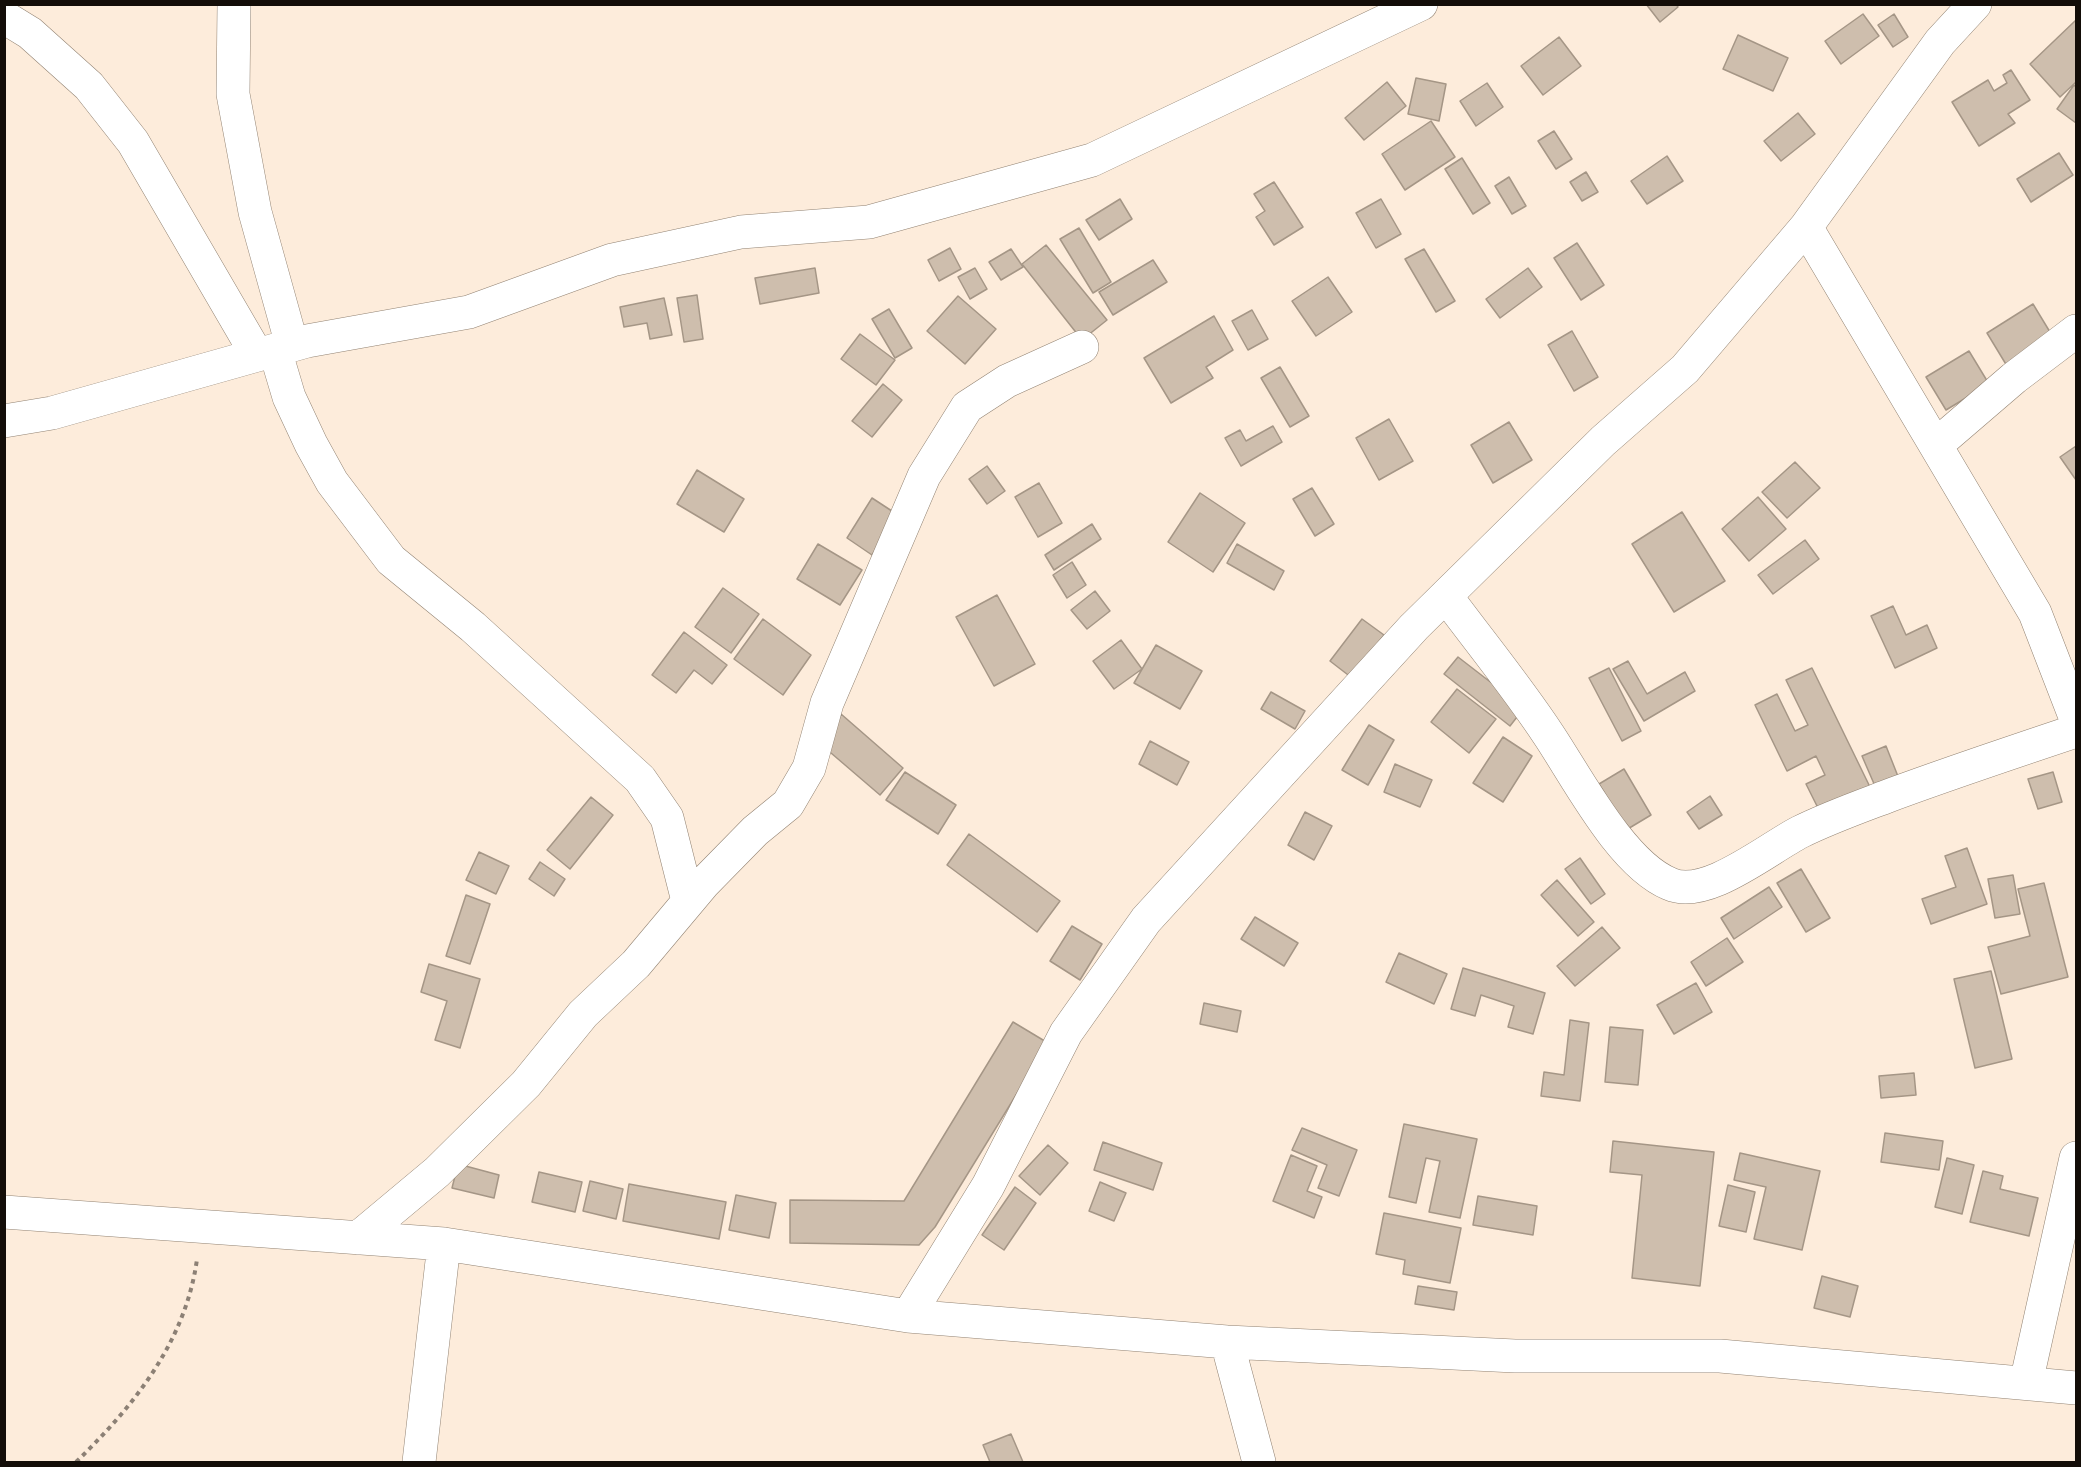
<!DOCTYPE html>
<html>
<head>
<meta charset="utf-8">
<style>
  body { margin:0 }
  #map { position:relative; width:2081px; height:1467px; overflow:hidden; background:#fdecdb; font-family:"Roboto Serif",serif }
  canvas { display:block }
  .frame { position:absolute; inset:0; border:6px solid #130d08; pointer-events:none }
</style>
</head>
<body>
<div id="map">
<canvas width="2081" height="1467"></canvas>
<div class="frame"></div>
</div>
<script>
const ctx = document.querySelector('canvas').getContext('2d');
ctx.lineJoin = 'round';
function fillPath(path, color) { ctx.fillStyle = color; ctx.fill(path, 'evenodd'); }
function trace(path, color, width, dash) { ctx.strokeStyle = color; ctx.lineWidth = width; ctx.lineCap = dash ? 'butt' : 'round'; ctx.setLineDash(dash || []); ctx.stroke(path); }
const building = new Path2D(`
  M 1646,4 L 1676,4 L 1678,7 L 1660,22 Z
  M 1863,14 L 1879,36 L 1841,64 L 1825,41 Z
  M 1894,14 L 1908,37 L 1893,47 L 1878,25 Z
  M 2076,20 L 2076,82 L 2060,97 L 2030,64 Z
  M 1738,35 L 1788,58 L 1773,91 L 1723,69 Z
  M 1559,37 L 1581,66 L 1543,95 L 1521,66 Z
  M 2011,70 L 2030,100 L 2008,114 L 2015,123 L 1979,146 L 1952,102 L 1988,80 L 1994,91 L 2007,83 L 2003,75 Z
  M 1416,78 L 1446,84 L 1439,121 L 1408,114 Z
  M 1387,82 L 1406,106 L 1364,140 L 1345,118 Z
  M 1487,83 L 1503,107 L 1476,126 L 1460,101 Z
  M 2074,85 L 2076,87 L 2076,123 L 2057,109 Z
  M 1798,113 L 1815,134 L 1781,161 L 1764,141 Z
  M 1431,121 L 1455,157 L 1405,190 L 1382,154 Z
  M 1554,131 L 1572,159 L 1556,169 L 1538,141 Z
  M 2059,153 L 2073,175 L 2031,202 L 2017,179 Z
  M 1667,156 L 1683,181 L 1647,204 L 1631,181 Z
  M 1462,158 L 1490,203 L 1473,214 L 1445,169 Z
  M 1586,172 L 1598,192 L 1582,201 L 1570,182 Z
  M 1509,177 L 1526,206 L 1512,214 L 1495,186 Z
  M 1274,182 L 1303,227 L 1274,245 L 1256,217 L 1265,211 L 1254,194 Z
  M 1120,199 L 1132,219 L 1099,240 L 1086,220 Z
  M 1381,199 L 1401,234 L 1376,248 L 1356,213 Z
  M 1079,228 L 1111,282 L 1093,293 L 1060,239 Z
  M 1577,243 L 1604,285 L 1581,300 L 1554,258 Z
  M 1046,245 L 1107,320 L 1082,340 L 1022,264 Z
  M 950,248 L 961,269 L 939,281 L 928,260 Z
  M 1011,249 L 1023,267 L 1001,280 L 989,262 Z
  M 1424,249 L 1455,301 L 1436,312 L 1405,259 Z
  M 1153,260 L 1167,282 L 1113,315 L 1099,292 Z
  M 815,268 L 819,293 L 760,304 L 755,278 Z
  M 975,268 L 987,289 L 970,299 L 958,277 Z
  M 1528,268 L 1542,287 L 1500,318 L 1486,299 Z
  M 1328,277 L 1352,312 L 1316,336 L 1292,301 Z
  M 697,295 L 703,339 L 684,342 L 677,298 Z
  M 958,296 L 996,329 L 965,364 L 927,331 Z
  M 664,298 L 672,335 L 650,339 L 647,323 L 624,327 L 620,307 Z
  M 2033,304 L 2053,337 L 2007,366 L 1987,333 Z
  M 889,309 L 912,348 L 895,358 L 872,319 Z
  M 1252,310 L 1268,339 L 1248,350 L 1232,321 Z
  M 1214,316 L 1233,350 L 1206,367 L 1213,378 L 1171,403 L 1144,358 Z
  M 1572,331 L 1598,377 L 1574,391 L 1548,345 Z
  M 860,334 L 895,360 L 876,385 L 841,359 Z
  M 1969,351 L 1989,384 L 1946,410 L 1926,377 Z
  M 1280,367 L 1309,416 L 1290,427 L 1261,378 Z
  M 883,384 L 902,400 L 872,437 L 852,421 Z
  M 1389,419 L 1413,461 L 1379,480 L 1356,438 Z
  M 1509,422 L 1532,460 L 1493,483 L 1471,445 Z
  M 1273,426 L 1282,442 L 1241,466 L 1225,438 L 1240,430 L 1246,441 Z
  M 2076,446 L 2076,480 L 2060,457 Z
  M 1795,462 L 1820,488 L 1787,518 L 1762,492 Z
  M 987,466 L 1005,491 L 987,504 L 969,479 Z
  M 697,470 L 744,499 L 724,532 L 677,504 Z
  M 1039,483 L 1062,523 L 1038,537 L 1015,497 Z
  M 1312,488 L 1334,524 L 1315,536 L 1293,499 Z
  M 1200,493 L 1245,523 L 1213,572 L 1168,542 Z
  M 1758,497 L 1786,529 L 1749,561 L 1722,529 Z
  M 872,498 L 898,515 L 872,555 L 847,538 Z
  M 1682,512 L 1725,581 L 1674,612 L 1632,544 Z
  M 1092,524 L 1101,539 L 1054,570 L 1045,555 Z
  M 1805,540 L 1819,559 L 1773,594 L 1758,575 Z
  M 818,544 L 862,570 L 840,605 L 797,579 Z
  M 1237,544 L 1284,571 L 1274,590 L 1227,563 Z
  M 1072,562 L 1086,585 L 1067,598 L 1053,575 Z
  M 723,588 L 759,614 L 731,653 L 695,627 Z
  M 1095,591 L 1110,611 L 1087,629 L 1071,610 Z
  M 997,595 L 1035,664 L 994,686 L 956,617 Z
  M 1893,606 L 1906,635 L 1927,625 L 1937,648 L 1895,668 L 1871,616 Z
  M 763,619 L 811,655 L 783,695 L 734,659 Z
  M 1362,619 L 1384,635 L 1352,678 L 1330,661 Z
  M 684,632 L 727,665 L 712,684 L 694,670 L 676,693 L 652,675 Z
  M 1121,640 L 1142,669 L 1114,689 L 1093,661 Z
  M 1156,645 L 1202,671 L 1180,709 L 1134,683 Z
  M 1458,657 L 1524,708 L 1510,726 L 1444,674 Z
  M 1628,661 L 1647,694 L 1685,672 L 1695,691 L 1644,721 L 1613,669 Z
  M 1609,668 L 1641,731 L 1622,741 L 1589,678 Z
  M 1812,668 L 1870,787 L 1820,812 L 1806,784 L 1825,775 L 1816,756 L 1787,771 L 1755,705 L 1777,694 L 1795,731 L 1808,725 L 1786,680 Z
  M 1457,689 L 1496,719 L 1469,753 L 1431,722 Z
  M 1271,692 L 1305,711 L 1295,729 L 1261,709 Z
  M 841,714 L 903,768 L 880,795 L 817,741 Z
  M 1369,725 L 1394,740 L 1368,785 L 1342,770 Z
  M 1503,737 L 1532,756 L 1503,802 L 1473,783 Z
  M 1150,741 L 1189,762 L 1177,785 L 1139,764 Z
  M 1886,746 L 1901,784 L 1878,793 L 1862,756 Z
  M 1395,764 L 1432,780 L 1420,807 L 1384,792 Z
  M 1624,769 L 1651,815 L 1626,830 L 1599,784 Z
  M 905,772 L 956,805 L 938,834 L 886,800 Z
  M 2053,772 L 2062,802 L 2038,809 L 2028,779 Z
  M 1710,796 L 1722,815 L 1699,829 L 1687,812 Z
  M 591,797 L 613,815 L 570,869 L 547,850 Z
  M 1305,812 L 1332,826 L 1314,860 L 1288,845 Z
  M 969,834 L 1060,901 L 1037,932 L 947,865 Z
  M 1967,848 L 1987,904 L 1931,924 L 1922,899 L 1956,887 L 1945,856 Z
  M 479,852 L 509,866 L 496,894 L 466,880 Z
  M 1580,858 L 1605,894 L 1591,904 L 1565,869 Z
  M 540,862 L 565,879 L 554,896 L 529,879 Z
  M 1801,869 L 1830,918 L 1806,932 L 1777,883 Z
  M 2013,875 L 2020,914 L 1995,918 L 1988,879 Z
  M 1557,880 L 1594,922 L 1578,936 L 1541,895 Z
  M 2044,883 L 2068,977 L 2001,994 L 1988,947 L 2030,936 L 2018,889 Z
  M 1769,887 L 1782,907 L 1734,939 L 1721,918 Z
  M 466,895 L 490,904 L 470,964 L 446,956 Z
  M 1255,917 L 1298,943 L 1284,966 L 1241,939 Z
  M 1072,926 L 1102,944 L 1080,980 L 1050,961 Z
  M 1602,927 L 1620,948 L 1575,986 L 1557,966 Z
  M 1727,938 L 1743,962 L 1706,986 L 1691,962 Z
  M 1399,953 L 1447,974 L 1434,1004 L 1386,982 Z
  M 429,964 L 480,979 L 460,1048 L 435,1040 L 447,1001 L 421,992 Z
  M 1463,968 L 1545,993 L 1533,1034 L 1508,1027 L 1514,1006 L 1481,995 L 1475,1016 L 1451,1009 Z
  M 1991,971 L 2012,1059 L 1975,1068 L 1954,979 Z
  M 1696,983 L 1712,1012 L 1674,1034 L 1657,1005 Z
  M 1204,1003 L 1241,1011 L 1237,1032 L 1200,1024 Z
  M 1570,1020 L 1589,1023 L 1580,1101 L 1541,1096 L 1544,1072 L 1564,1075 Z
  M 1013,1022 L 1048,1043 L 935,1227 L 919,1245 L 790,1243 L 790,1200 L 904,1201 Z
  M 1610,1027 L 1643,1030 L 1638,1085 L 1605,1082 Z
  M 1914,1073 L 1916,1095 L 1881,1098 L 1879,1076 Z
  M 1404,1124 L 1477,1139 L 1460,1218 L 1429,1212 L 1440,1161 L 1426,1158 L 1416,1203 L 1389,1197 Z
  M 1302,1128 L 1357,1150 L 1339,1196 L 1318,1188 L 1327,1165 L 1292,1150 Z
  M 1885,1133 L 1943,1141 L 1939,1170 L 1881,1162 Z
  M 1613,1141 L 1714,1152 L 1700,1286 L 1632,1278 L 1642,1175 L 1610,1172 Z
  M 1103,1142 L 1162,1163 L 1153,1190 L 1094,1170 Z
  M 1048,1145 L 1068,1163 L 1040,1195 L 1019,1176 Z
  M 1740,1153 L 1820,1171 L 1802,1250 L 1754,1239 L 1766,1187 L 1734,1180 Z
  M 1291,1155 L 1317,1166 L 1307,1191 L 1322,1197 L 1314,1218 L 1273,1201 Z
  M 1947,1158 L 1974,1165 L 1962,1214 L 1935,1207 Z
  M 458,1164 L 499,1175 L 494,1198 L 452,1188 Z
  M 1983,1171 L 2003,1176 L 2000,1189 L 2038,1198 L 2029,1236 L 1970,1222 Z
  M 539,1172 L 582,1182 L 575,1212 L 532,1202 Z
  M 590,1181 L 623,1189 L 616,1219 L 583,1211 Z
  M 1100,1182 L 1126,1193 L 1114,1221 L 1089,1211 Z
  M 629,1184 L 726,1202 L 719,1239 L 623,1221 Z
  M 1728,1185 L 1755,1192 L 1746,1232 L 1719,1226 Z
  M 1015,1187 L 1036,1203 L 1004,1250 L 982,1235 Z
  M 736,1195 L 776,1203 L 769,1238 L 729,1230 Z
  M 1478,1196 L 1537,1206 L 1533,1235 L 1473,1225 Z
  M 1384,1213 L 1461,1228 L 1450,1283 L 1403,1274 L 1405,1260 L 1376,1254 Z
  M 1822,1276 L 1858,1286 L 1850,1317 L 1814,1308 Z
  M 1418,1286 L 1457,1292 L 1454,1310 L 1415,1304 Z
  M 1011,1434 L 1023,1462 L 990,1462 L 983,1445 Z`);
const path = new Path2D(`
  M 76,1462 C 134,1406 186,1341 197,1259`);
const minor = new Path2D(`
  M 234,4 L 233,94 L 255,212 L 292,345
  M 4,17 L 30,33 L 89,86 L 133,142 L 257,355
  M 1806,227 L 2035,613 L 2076,719
  M 275,350 L 289,397 L 311,444 L 332,482 L 391,560 L 473,627 L 640,779 L 667,818 L 688,901
  M 4,421 L 52,413 L 307,341 L 469,312 L 612,260 L 741,232 L 869,222 L 1092,160 L 1421,4
  M 1936,445 L 2014,378 L 2076,331
  M 1446,596 C 1480,642 1517,687 1548,734 C 1577,777 1621,864 1670,884 C 1706,900 1767,849 1800,832 C 1828,818 1859,807 1888,796 C 1950,773 2013,752 2076,731
  M 4,1212 L 444,1244 L 908,1316 L 1227,1342 L 1515,1356 L 1720,1356 L 2076,1388
  M 358,1238 L 437,1172 L 526,1084 L 583,1014 L 636,964 L 704,883 L 755,831 L 788,804 L 809,768 L 827,703 L 924,476 L 967,407 L 1007,381 L 1082,347
  M 908,1316 L 988,1186 L 1066,1033 L 1146,920 L 1414,627 L 1603,441 L 1685,369 L 1806,227 L 1940,42 L 1975,4
  M 1227,1342 L 1259,1462
  M 2026,1383 L 2076,1158
  M 419,1462 L 444,1244`);
fillPath(building, '#cebead');
trace(building, '#a59686', 1.5);
trace(minor, '#928373', 34);
trace(path, '#8c8075', 4, [4.5, 4.5]);
trace(minor, '#fff', 33);
</script>
</body>
</html>
